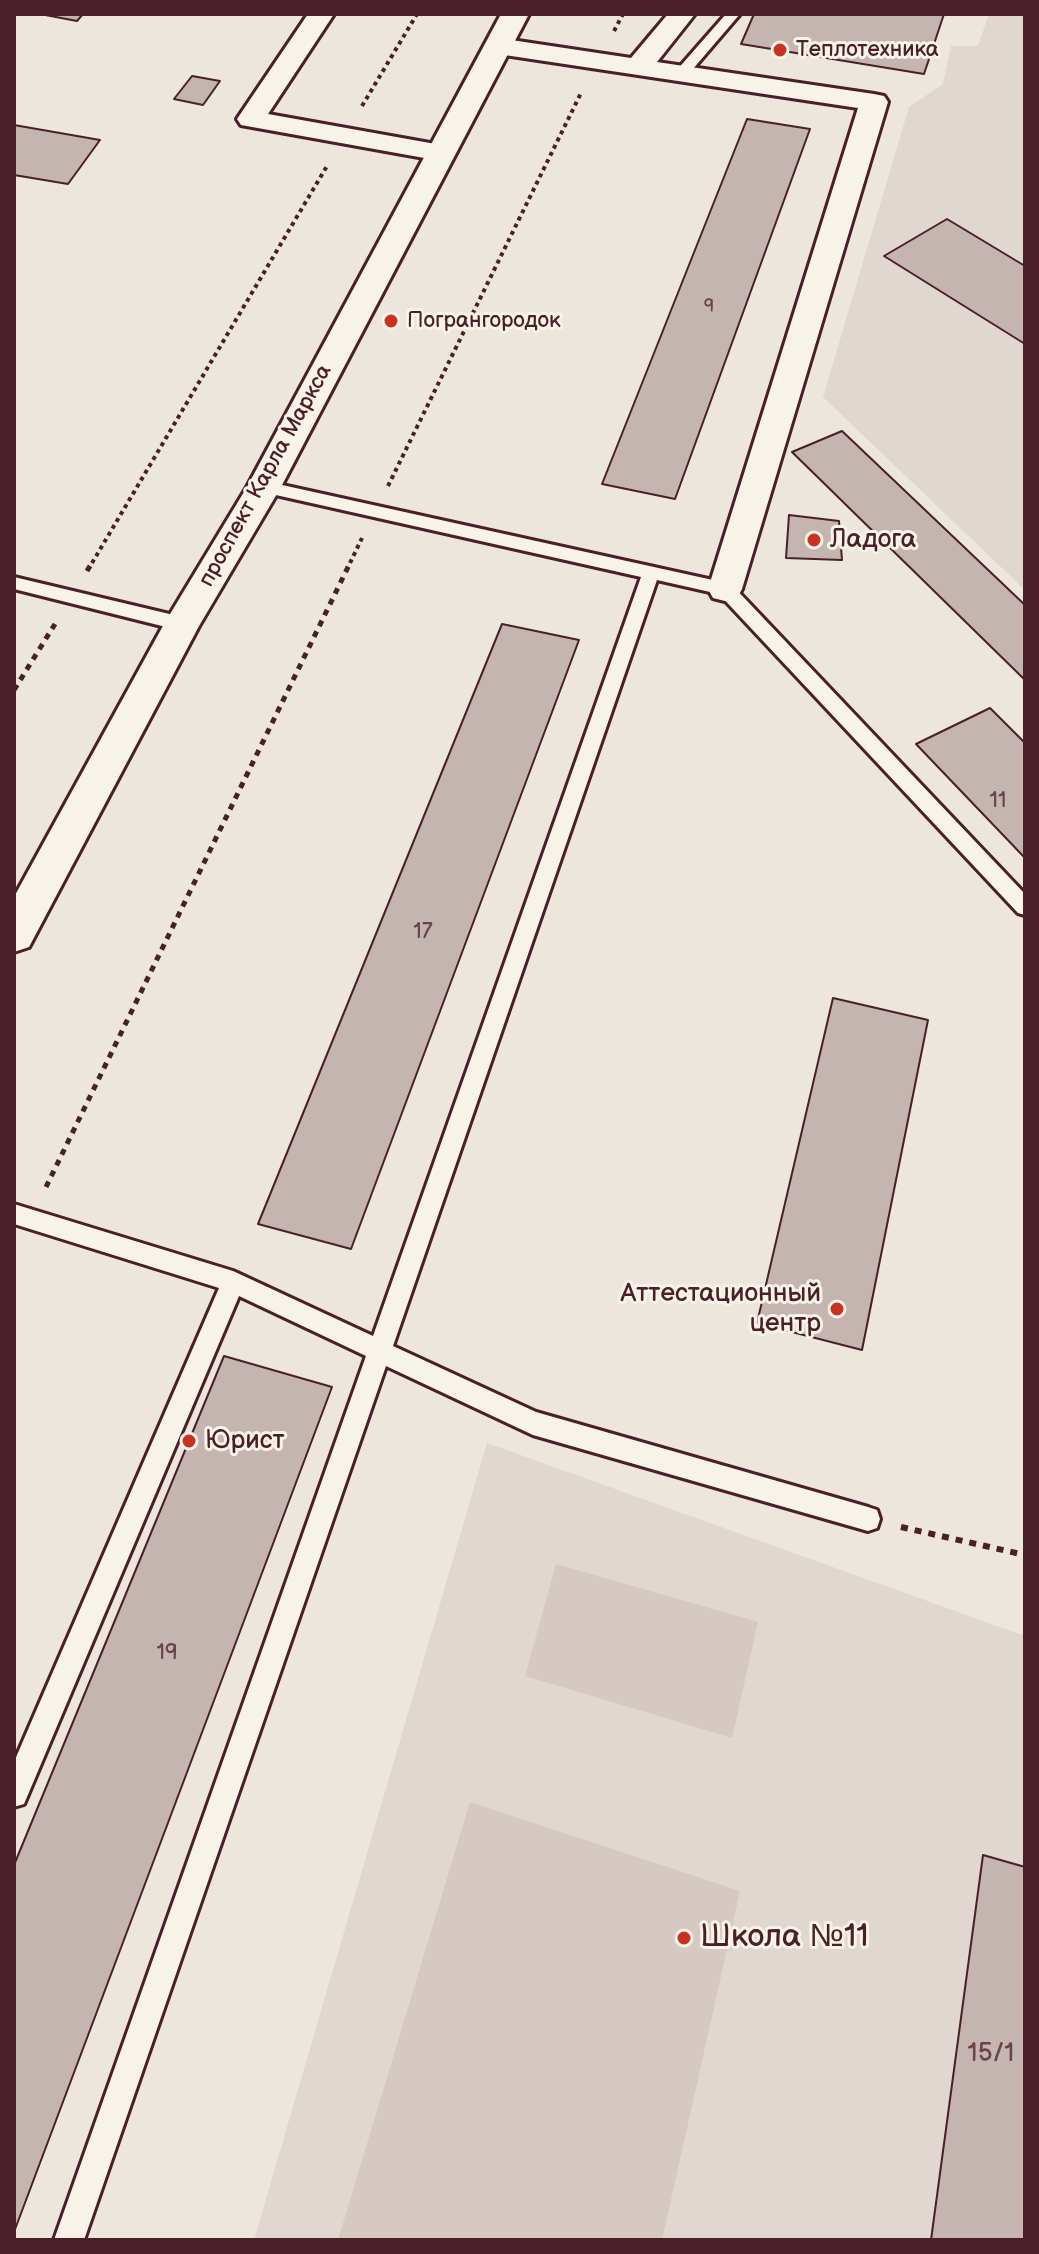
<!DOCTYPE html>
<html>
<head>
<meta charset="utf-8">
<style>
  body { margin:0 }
  #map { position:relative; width:1039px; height:2254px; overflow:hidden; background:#ece6dd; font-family:"Balsamiq Sans",sans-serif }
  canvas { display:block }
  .frame { position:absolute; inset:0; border:16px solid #4a1f2b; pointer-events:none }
</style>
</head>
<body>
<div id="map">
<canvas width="1039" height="2254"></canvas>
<div class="frame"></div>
</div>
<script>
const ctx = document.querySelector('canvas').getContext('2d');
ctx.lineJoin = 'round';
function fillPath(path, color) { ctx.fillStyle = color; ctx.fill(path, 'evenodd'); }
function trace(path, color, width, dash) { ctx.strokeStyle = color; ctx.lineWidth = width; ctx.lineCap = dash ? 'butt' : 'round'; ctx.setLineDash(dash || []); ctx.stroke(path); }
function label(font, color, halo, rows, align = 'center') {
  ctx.font = font + ' "Balsamiq Sans",sans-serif'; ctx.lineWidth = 6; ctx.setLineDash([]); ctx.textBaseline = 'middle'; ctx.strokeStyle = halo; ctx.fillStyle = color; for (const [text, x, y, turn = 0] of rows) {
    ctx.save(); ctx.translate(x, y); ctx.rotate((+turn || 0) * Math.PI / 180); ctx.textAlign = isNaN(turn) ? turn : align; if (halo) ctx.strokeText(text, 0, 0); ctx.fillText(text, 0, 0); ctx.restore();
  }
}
const built = new Path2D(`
  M 989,14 L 1025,14 L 1025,590 L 823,397 L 909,107 L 943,84 L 951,46 L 978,46 Z
  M 487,1443 L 1025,1636 L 1025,2240 L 254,2240 Z`);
const green = new Path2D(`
  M 556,1564 L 758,1622 L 732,1738 L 525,1676 Z
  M 470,1802 L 740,1891 L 662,2240 L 338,2240 Z`);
const building = new Path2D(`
  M 40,14 L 83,14 L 77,21 Z
  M 754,14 L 944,14 L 924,74 L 741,44 Z
  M 192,76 L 220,81 L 203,105 L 174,99 Z
  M 747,119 L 810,129 L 675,499 L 602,484 Z
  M 14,125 L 100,140 L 68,184 L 14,175 Z
  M 947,219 L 1025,266 L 1025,344 L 884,256 Z
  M 842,431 L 1025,605 L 1025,680 L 792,452 Z
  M 789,515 L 839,521 L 842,560 L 786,558 Z
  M 502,624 L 579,640 L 351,1249 L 258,1224 Z
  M 990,708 L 1025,743 L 1025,858 L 916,744 Z
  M 833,998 L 928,1020 L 862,1350 L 757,1323 Z
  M 224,1356 L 332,1387 L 14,2232 L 14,1865 Z
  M 983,1855 L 1025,1867 L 1025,2240 L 931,2240 Z`);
const pathFar2 = new Path2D(`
  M 614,31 L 623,14
  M 362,106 L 417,14
  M 388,486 L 581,93
  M 92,563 L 327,166
  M 350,563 L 362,538`);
const pathFar1 = new Path2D(`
  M 87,571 L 93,561
  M 14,690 L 55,624
  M 46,1187 L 351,561`);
const path = new Path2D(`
  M 901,1527 L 1025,1555`);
const service = new Path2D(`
  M 726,14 L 740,14 L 686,77 L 676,77 L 676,71 Z
  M 264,481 L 731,584 L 1025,894 L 1025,915 L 1018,913 L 719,594 L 657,580 L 393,1346 L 536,1412 L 868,1507 L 877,1510 L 880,1519 L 877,1528 L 868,1531 L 533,1435 L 386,1366 L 84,2240 L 54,2240 L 366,1356 L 239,1296 L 24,1804 L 14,1807 L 14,1762 L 219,1288 L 14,1224 L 14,1204 L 233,1271 L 373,1336 L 641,577 L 258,491 L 255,487 Z
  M 14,577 L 182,617 L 191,624 L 182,631 L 14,589 Z`);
const minor = new Path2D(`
  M 308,14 L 334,14 L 268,114 L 441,145 L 451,147 L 455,153 L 451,159 L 441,161 L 241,125 L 237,119 Z
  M 668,14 L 695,14 L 657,62 L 874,94 L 884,96 L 888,102 L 742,589 L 737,598 L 725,601 L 713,598 L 708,589 L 858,108 L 498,54 L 489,52 L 485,46 L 489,40 L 498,38 L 631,58 Z`);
const secondary = new Path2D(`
  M 501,14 L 529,14 L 281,487 L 199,626 L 29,947 L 14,952 L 14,897 L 164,624 L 247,487 Z`);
const markers = [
  [780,50,8,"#c8321e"],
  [391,321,8,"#c8321e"],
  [814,540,8,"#c8321e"],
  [837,1309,8,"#c8321e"],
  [189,1441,8,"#c8321e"],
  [684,1938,8,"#c8321e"]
];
const farNumbernames = [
  ["9",709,307]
];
const farPoinames = [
  ["Теплотехника",796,50],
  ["Погрангородок",407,321]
];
const farStreetnames = [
  ["проспект Карла Маркса",266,476,-61]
];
const numberNames = [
  ["11",998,801],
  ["17",423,932],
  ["19",167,1653]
];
const poiNames = [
  ["Ладога",830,540],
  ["Аттестационный",821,1294,"right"],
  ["центр",821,1324,"right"],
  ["Юрист",205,1441]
];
const nearNumbernames = [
  ["15/1",991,2054]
];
const nearPoinames = [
  ["Школа №11",700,1938]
];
fillPath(built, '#e0d7d0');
fillPath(green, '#d5c9c2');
fillPath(building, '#c4b5b0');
trace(building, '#4a1f2b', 2);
trace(service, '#4a1f2b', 6);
trace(minor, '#4a1f2b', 6);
trace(secondary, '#4a1f2b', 6);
trace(pathFar2, '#4a1f2b', 4, [4, 4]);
trace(pathFar1, '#4a1f2b', 5, [6, 6]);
trace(path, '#4a1f2b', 6, [7, 7]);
fillPath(service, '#f7f3e8');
fillPath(minor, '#f7f3e8');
fillPath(secondary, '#f7f3e8');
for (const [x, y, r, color] of markers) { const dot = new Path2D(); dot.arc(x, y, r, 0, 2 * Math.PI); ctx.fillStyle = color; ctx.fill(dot); trace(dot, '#f7f3e8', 3); }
label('18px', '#68444c', null, farNumbernames);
label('22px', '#4a1f2b', '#f7f3e8', farPoinames, 'left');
label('22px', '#4a1f2b', '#f7f3e8', farStreetnames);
label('22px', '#68444c', null, numberNames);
label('26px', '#4a1f2b', '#f7f3e8', poiNames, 'left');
label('26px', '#68444c', null, nearNumbernames);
label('32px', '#4a1f2b', '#f7f3e8', nearPoinames, 'left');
</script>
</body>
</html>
